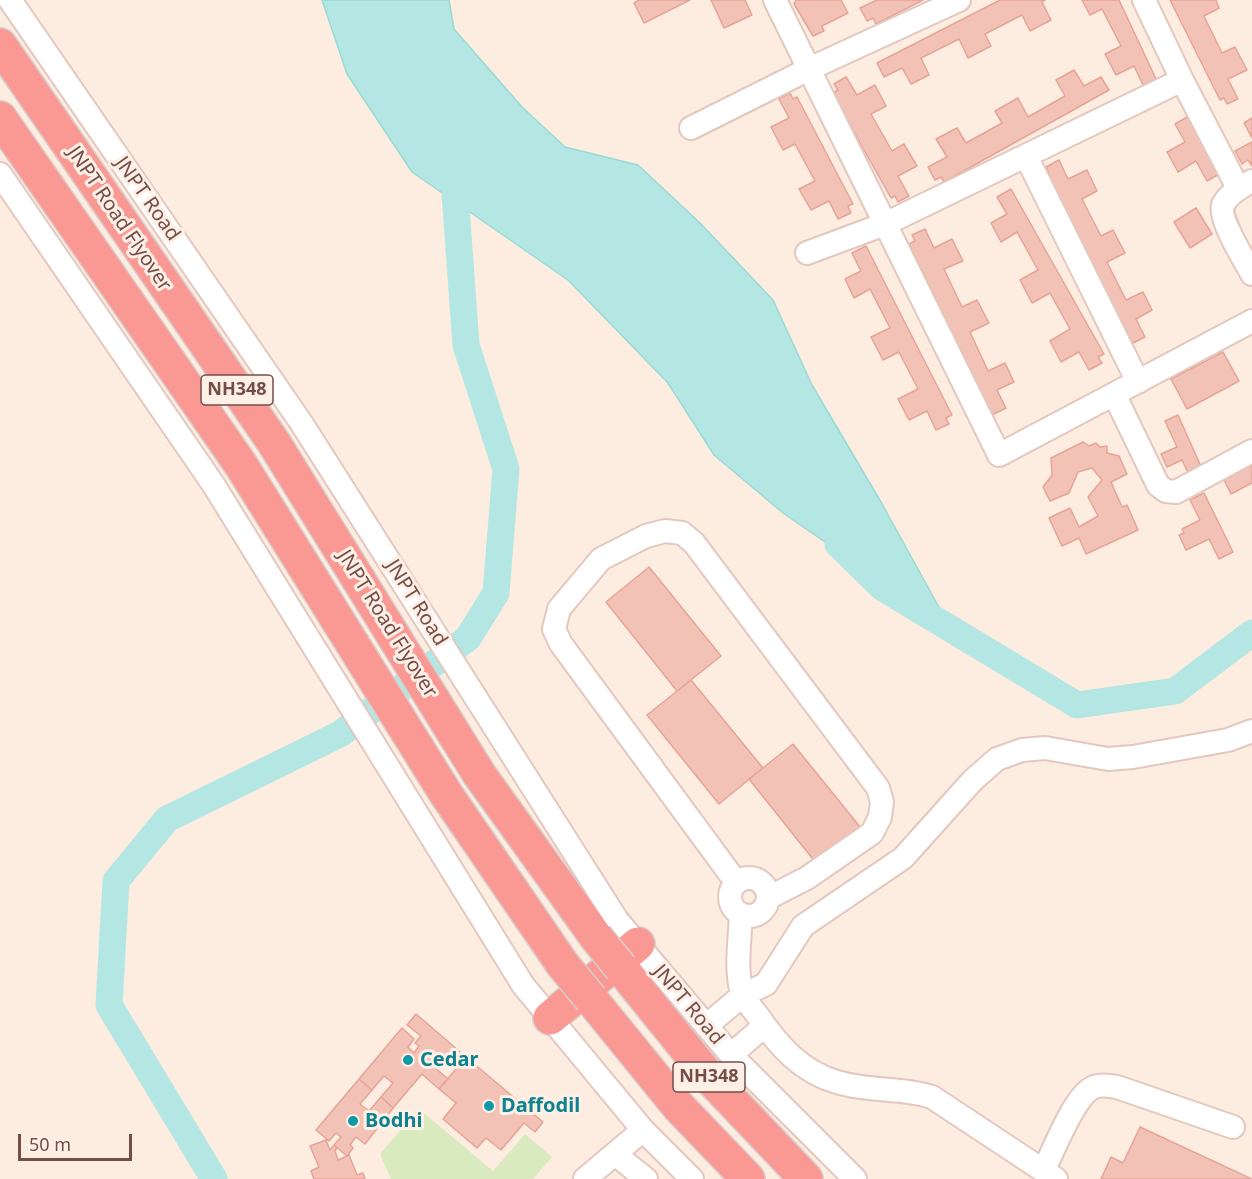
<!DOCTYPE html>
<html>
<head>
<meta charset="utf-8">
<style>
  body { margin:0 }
  #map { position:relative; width:1252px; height:1179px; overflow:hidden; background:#fdece0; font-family:"Noto Sans",sans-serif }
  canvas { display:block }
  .scale { position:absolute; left:18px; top:1134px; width:114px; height:27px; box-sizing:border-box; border:3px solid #744d47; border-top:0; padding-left:8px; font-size:18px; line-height:21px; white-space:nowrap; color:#744d47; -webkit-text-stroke:4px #fff0e7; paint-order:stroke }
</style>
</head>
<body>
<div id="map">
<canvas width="1252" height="1179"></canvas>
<div class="scale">50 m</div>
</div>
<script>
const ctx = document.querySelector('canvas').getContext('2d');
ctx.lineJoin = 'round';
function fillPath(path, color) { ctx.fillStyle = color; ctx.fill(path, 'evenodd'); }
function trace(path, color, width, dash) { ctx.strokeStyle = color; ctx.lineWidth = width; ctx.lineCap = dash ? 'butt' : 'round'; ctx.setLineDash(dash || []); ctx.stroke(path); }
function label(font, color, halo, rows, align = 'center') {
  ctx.font = font + ' "Noto Sans",sans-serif'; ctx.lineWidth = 6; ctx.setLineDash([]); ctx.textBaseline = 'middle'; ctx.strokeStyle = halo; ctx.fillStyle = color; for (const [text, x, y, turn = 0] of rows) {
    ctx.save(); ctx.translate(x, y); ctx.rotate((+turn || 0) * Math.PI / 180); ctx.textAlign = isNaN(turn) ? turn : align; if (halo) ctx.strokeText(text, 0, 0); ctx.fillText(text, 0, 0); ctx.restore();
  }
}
const green = new Path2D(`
  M 419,1109 L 493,1171 L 525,1134 L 552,1157 L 533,1179 L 391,1179 L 380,1154 Z`);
const water = new Path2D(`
  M 322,0 L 449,0 L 454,29 L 522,107 L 565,147 L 638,165 L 700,223 L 773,300 L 812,385 L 881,502 L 951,629 L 783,513 L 714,455 L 668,383 L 568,280 L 412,172 L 347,74 Z`);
const river = new Path2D(`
  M 838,544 L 883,588 L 1077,705 L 1175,691 L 1252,633
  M 214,1179 L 109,1005 L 116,881 L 167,819 L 340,734 L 468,638 L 496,593 L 506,469 L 466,345 L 453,166`);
const building = new Path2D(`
  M 639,0 L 690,0 L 644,23 L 634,3 Z
  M 711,0 L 745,0 L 752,15 L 724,28 Z
  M 796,0 L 841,0 L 848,13 L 822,26 L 824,31 L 813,36 L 794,4 Z
  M 877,0 L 923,0 L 876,24 L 873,18 L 867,21 L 860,8 Z
  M 1000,0 L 1045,0 L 1042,2 L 1051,20 L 1030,31 L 1022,15 L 985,34 L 991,46 L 968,58 L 959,39 L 921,58 L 929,75 L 911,84 L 902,68 L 884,77 L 877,63 Z
  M 1082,0 L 1119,0 L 1156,79 L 1143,85 L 1134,66 L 1116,75 L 1105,54 L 1121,46 L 1102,9 L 1090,15 Z
  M 1170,0 L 1216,0 L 1219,8 L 1204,16 L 1222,53 L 1235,47 L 1247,70 L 1228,79 L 1238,99 L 1227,104 L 1224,98 L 1220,100 Z
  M 1074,70 L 1084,86 L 1101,77 L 1109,90 L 944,182 L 941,177 L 935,180 L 928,167 L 947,157 L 936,139 L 957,128 L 966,143 L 1002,123 L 995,111 L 1018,98 L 1028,117 L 1065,96 L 1056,80 Z
  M 846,77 L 857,95 L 875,85 L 886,106 L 871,114 L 892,151 L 904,144 L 917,166 L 898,176 L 909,196 L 898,202 L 895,196 L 891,198 L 832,93 L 838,90 L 834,84 Z
  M 790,93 L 793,99 L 797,97 L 853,204 L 848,206 L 851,213 L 838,219 L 829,201 L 811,210 L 799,189 L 815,181 L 795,144 L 783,150 L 771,127 L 789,118 L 779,99 Z
  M 1189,116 L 1221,173 L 1207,181 L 1196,161 L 1178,172 L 1167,152 L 1185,142 L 1175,124 Z
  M 1252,118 L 1252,138 L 1244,123 Z
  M 1252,142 L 1252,166 L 1248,160 L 1242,164 L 1235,151 Z
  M 1059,160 L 1068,179 L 1087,170 L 1097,191 L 1082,199 L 1101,236 L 1113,230 L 1125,253 L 1107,262 L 1126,300 L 1143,292 L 1152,310 L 1136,319 L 1145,337 L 1131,344 L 1044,176 L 1049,173 L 1046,167 Z
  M 1011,189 L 1104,354 L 1098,357 L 1102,363 L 1089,370 L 1079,352 L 1061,362 L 1050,341 L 1070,329 L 1050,293 L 1032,303 L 1020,280 L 1038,270 L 1017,232 L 1001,242 L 991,223 L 1007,214 L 997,197 Z
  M 1196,208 L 1212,234 L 1190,248 L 1174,222 Z
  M 925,229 L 934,248 L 952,239 L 963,261 L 944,269 L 962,307 L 977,300 L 989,323 L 970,332 L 988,371 L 1005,363 L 1014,382 L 997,390 L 1006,408 L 992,415 L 909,244 L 915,241 L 912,235 Z
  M 866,246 L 952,415 L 946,418 L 949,424 L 936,430 L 927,411 L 909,420 L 898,399 L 918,389 L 899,352 L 883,360 L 871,337 L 890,328 L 870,289 L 854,298 L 845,279 L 861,271 L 852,253 Z
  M 1223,352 L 1239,381 L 1187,409 L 1171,379 Z
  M 1178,415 L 1203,471 L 1190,477 L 1182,460 L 1167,467 L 1161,454 L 1177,447 L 1165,421 Z
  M 1083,442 L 1089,446 L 1096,443 L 1100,447 L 1107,446 L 1107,453 L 1119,456 L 1127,474 L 1111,482 L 1122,507 L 1127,505 L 1138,530 L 1086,554 L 1079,538 L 1062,546 L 1049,518 L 1070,508 L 1079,527 L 1098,516 L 1088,497 L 1102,480 L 1092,468 L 1078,472 L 1069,493 L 1050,501 L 1043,487 L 1052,475 L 1051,458 Z
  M 1252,462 L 1252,483 L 1231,494 L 1224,480 Z
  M 1204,493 L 1233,552 L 1219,559 L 1209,539 L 1186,550 L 1179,535 L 1184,533 L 1182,529 L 1200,520 L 1190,500 Z
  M 649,567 L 721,656 L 677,691 L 606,602 Z
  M 691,680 L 763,768 L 719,804 L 647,715 Z
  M 793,744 L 865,833 L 820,868 L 749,779 Z
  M 416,1014 L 466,1057 L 458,1067 L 444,1056 L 434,1067 L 448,1079 L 439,1089 L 422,1074 L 393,1108 L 381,1097 L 393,1083 L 384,1076 L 372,1090 L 359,1079 L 402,1028 L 414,1039 L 408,1047 L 414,1053 L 419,1046 L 415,1043 L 421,1036 L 407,1025 Z
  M 466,1057 L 543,1122 L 535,1132 L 524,1123 L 501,1150 L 486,1138 L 477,1148 L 443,1119 L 456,1103 L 439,1089 Z
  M 359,1079 L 372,1090 L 360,1104 L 369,1111 L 381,1097 L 393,1108 L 365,1144 L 356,1137 L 350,1145 L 353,1148 L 347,1156 L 334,1145 L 341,1137 L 336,1133 L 329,1141 L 316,1130 Z
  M 1140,1127 L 1252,1179 L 1101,1179 L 1111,1157 L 1123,1163 Z
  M 326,1140 L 330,1150 L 334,1145 L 337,1148 L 335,1151 L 338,1160 L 349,1155 L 357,1175 L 363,1173 L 365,1179 L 314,1179 L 311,1171 L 319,1167 L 310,1146 Z`);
const minor = new Path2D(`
  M 10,0 L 302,424 L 617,920 L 731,1055 L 855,1179
  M 775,0 L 999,455 L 1252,321
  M 1144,0 L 1182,80 L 1238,188
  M 691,128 L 809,69 L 959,0
  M 1026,156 L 1138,382
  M 0,174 L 213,484 L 523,985 L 643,1130 L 692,1179
  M 1252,181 C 1242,186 1228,194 1223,205 C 1218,218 1245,261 1252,274
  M 807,253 L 885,224 L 1182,80
  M 1114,394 L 1158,485 L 1166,491 L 1176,492 L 1252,451
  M730 897a19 19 0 1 1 38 0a19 19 0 1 1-38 0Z
  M 736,882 L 561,644 L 554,629 L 559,609 L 601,559 L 646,536 L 665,531 L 682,533 L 694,543 L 878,788 L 882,802 L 880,817 L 872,833 L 807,878 L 768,898
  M 741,914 C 740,939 735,969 742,993 C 745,1001 753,1009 758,1016 C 778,1045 801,1072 837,1082 C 869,1092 901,1087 932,1097 L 1056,1179
  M 706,1026 L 743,995 L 766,984 L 803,926 L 903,858 L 973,780 L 997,759 L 1022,750 L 1045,748 L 1108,759 L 1133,757 L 1228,740 L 1252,731
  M 731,1055 L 764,1026
  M 615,1154 L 646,1179
  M 1043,1171 C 1054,1151 1074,1095 1094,1087 C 1101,1084 1110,1086 1117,1087 L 1233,1127
  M 585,1179 L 643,1130`);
const highway = new Path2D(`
  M 0,45 L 274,443 L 479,774 L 596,937
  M 0,118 L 241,465 L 446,794 L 563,965
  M 621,968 L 709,1077 L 806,1179
  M 591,999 L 678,1106 L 748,1179
  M 550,1018 L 638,944`);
const highwayBridge = new Path2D(`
  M 596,937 L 621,968
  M 563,965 L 591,999`);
const markers = [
  [408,1060,6,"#0f9aa8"],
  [489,1106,6,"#0f9aa8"],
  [353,1121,6,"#0f9aa8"]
];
const shields = [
  [237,390,72],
  [709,1077,72]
];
const shieldNames = [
  ["NH348",237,390],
  ["NH348",709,1077]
];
const streetNames = [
  ["JNPT Road",147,199,55],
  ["JNPT Road Flyover",119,219,56],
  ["JNPT Road",416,603,58],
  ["JNPT Road Flyover",387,624,58],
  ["JNPT Road",688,1005,50]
];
const cultureNames = [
  ["Cedar",420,1060],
  ["Daffodil",501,1106],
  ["Bodhi",365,1121]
];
fillPath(green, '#daeabf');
fillPath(water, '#b4e7e3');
trace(water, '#9ad9d5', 1.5);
trace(river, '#b4e7e3', 27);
fillPath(building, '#f3c2b7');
trace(building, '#e6a497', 1.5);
trace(minor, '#e3c8bf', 26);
trace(highway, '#d8cdcb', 36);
trace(minor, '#fff', 22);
trace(highway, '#fa9994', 33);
trace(highwayBridge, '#d8cdcb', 36, []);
trace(highwayBridge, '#fa9994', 33);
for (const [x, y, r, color] of markers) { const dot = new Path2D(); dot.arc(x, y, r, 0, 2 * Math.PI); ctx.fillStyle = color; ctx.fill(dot); trace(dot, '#fff0e7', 2); }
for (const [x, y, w] of shields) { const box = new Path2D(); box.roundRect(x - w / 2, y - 15, w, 30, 4.5); ctx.fillStyle = '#fff0e7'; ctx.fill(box); trace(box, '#744d47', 1.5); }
label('bold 18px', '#744d47', null, shieldNames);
label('20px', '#744d47', '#fff0e7', streetNames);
label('bold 20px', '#0d838f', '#fff0e7', cultureNames, 'left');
</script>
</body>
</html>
